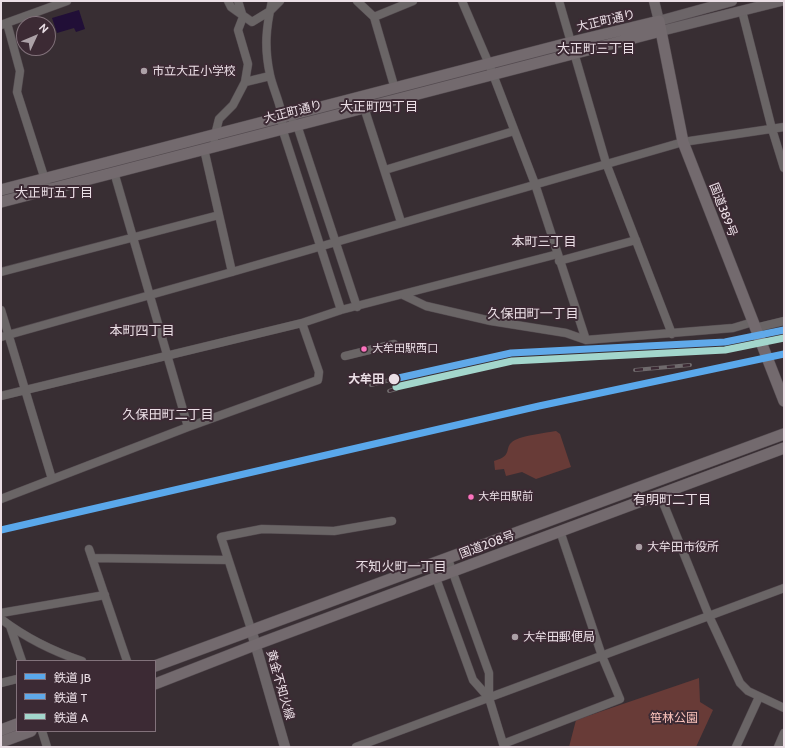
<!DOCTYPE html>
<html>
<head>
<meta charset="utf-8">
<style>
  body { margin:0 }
  #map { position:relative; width:785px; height:748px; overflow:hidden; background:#382e33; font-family:Cabin,"Noto Sans JP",sans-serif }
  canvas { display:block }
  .frame { position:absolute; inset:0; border:2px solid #ebdfe6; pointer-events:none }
  .legend { position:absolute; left:16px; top:660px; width:140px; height:72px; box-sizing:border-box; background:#3c2a34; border:1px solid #82727b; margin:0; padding:5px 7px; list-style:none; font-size:12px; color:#ebdfe6 }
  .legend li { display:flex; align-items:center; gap:8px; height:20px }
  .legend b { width:20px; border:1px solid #82727b }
  .north { position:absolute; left:16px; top:16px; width:40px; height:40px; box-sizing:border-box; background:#3c2a34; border:1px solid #82727b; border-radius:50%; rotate:46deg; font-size:11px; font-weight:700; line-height:16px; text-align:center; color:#ebdfe6 }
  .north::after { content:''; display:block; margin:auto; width:14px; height:18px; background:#aca1a7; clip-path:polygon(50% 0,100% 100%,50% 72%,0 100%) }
</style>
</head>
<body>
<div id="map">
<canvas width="785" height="748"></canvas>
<div class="frame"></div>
<ul class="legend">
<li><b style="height:5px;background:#5aa8eb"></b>鉄道 JB</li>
<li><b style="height:5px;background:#60a9e9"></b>鉄道 T</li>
<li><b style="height:5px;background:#a3d6cc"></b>鉄道 A</li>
</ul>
<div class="north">N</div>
</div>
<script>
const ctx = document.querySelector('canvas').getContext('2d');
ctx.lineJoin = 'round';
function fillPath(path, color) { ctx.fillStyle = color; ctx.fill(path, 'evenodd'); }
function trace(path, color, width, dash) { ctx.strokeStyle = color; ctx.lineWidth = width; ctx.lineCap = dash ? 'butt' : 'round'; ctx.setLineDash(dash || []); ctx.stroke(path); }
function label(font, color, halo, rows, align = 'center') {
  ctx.font = font + ' Cabin,"Noto Sans JP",sans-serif'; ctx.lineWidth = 4; ctx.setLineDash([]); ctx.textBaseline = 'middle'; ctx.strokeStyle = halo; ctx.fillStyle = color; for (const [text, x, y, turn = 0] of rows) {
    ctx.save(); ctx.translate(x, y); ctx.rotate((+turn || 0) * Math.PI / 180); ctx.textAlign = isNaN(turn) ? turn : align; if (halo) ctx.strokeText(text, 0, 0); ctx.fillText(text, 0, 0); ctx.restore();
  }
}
const green = new Path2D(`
  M 556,431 L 560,434 L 571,467 L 536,479 L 522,472 L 506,476 L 504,469 L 495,470 L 494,461 C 515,455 502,447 515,440 C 525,435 545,433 556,431 Z
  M 699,678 L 700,702 L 713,710 L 696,747 L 569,747 L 576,720 Z`);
const water = new Path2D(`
  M 79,10 L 85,29 L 76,32 L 74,28 L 57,33 L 52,18 Z`);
const minor = new Path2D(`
  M 228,1 L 231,7 L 252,22 L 270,11 L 280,1
  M 272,1 C 266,28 264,47 270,75 C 274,93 284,109 282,128 L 341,310
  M 357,1 L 374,17 L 395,89
  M 462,1 L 489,64 L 535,184 L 586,340
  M 559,1 L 606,163 L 672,334
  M 742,11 L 772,129 L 784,168
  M 374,17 L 413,1
  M 7,23 L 20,71 L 17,92 L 48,189
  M 1,25 L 67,1
  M 245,82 L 270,76
  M 361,98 L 401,222
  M 293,122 L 297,125 L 357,307
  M 214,139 L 219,119 L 233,105 L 245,82 L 248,64 L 238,30 L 243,17 L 238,1
  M 204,149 L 232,272
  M 385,170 L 514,131
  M 114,172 L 188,427
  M 559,261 L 636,240
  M 1,272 L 219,215
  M 403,295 L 426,306 L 491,321 L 566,333 L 586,340 L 733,328 L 753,322
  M 1,310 L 52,479
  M 755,328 L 784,321
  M 1,337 L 232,272 L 683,142 L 784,127
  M 345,356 L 394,344
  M 1,396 L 302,323 L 341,310 L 558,254
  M 660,495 L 709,616 L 740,683 L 748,691 L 784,708
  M 1,499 L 188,427 L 318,380 L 319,372 L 302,323
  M 89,549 L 127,661
  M 92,558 L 228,560
  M 448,559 L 489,673 L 489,698 L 504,747
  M 432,564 L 436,578 L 473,680 L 489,698
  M 1,613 L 105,595
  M 1,619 C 26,638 52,651 82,661
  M 10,626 L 22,661
  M 251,629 L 221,537 L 262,529 L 334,531 L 392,521
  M 1,683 L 17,679
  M 42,731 L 47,747
  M 503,744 L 620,699 L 602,656 L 560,531
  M 356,747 L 784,588
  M 736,747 L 759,697
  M 778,747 L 784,733`);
const major = new Path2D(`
  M 654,1 L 659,21 L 732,1
  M 661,31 L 781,1
  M 251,629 L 285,747`);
const highway = new Path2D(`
  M 1,190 L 572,42 L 659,21 L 683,142 L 784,401
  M 1,202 L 661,31
  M 155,666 L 784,434
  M 155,684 L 255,645 L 784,448
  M 1,730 L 17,724
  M 1,742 L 31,731`);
const rail = new Path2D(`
  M 635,370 L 690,365
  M 371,385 L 394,379
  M 389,391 L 396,389`);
const rail1 = new Path2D(`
  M 1,530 L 539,406 L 784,354`);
const rail2 = new Path2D(`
  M 394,379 L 511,353 L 725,342 L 784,330`);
const rail3 = new Path2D(`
  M 396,387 L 512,361 L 725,350 L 784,338`);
const markers = [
  [144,71,4,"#aca1a7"],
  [364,349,3.5,"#fc73be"],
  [394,379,6,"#ebdfe6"],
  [471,497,3.5,"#fc73be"],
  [639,547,4,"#aca1a7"],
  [515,637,4,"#aca1a7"]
];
const busNames = [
  ["大牟田駅西口",372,349],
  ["大牟田駅前",478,497]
];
const streetNames = [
  ["大正町通り",606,21,-13],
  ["大正町通り",293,112,-14],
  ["国道389号",723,210,69],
  ["国道208号",487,545,-20],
  ["黄金不知火線",280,685,74]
];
const poiNames = [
  ["市立大正小学校",152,71],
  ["大牟田市役所",647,547],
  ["大牟田郵便局",523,637]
];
const stopNames = [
  ["大牟田",384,379]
];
const parkNames = [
  ["笹林公園",674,718]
];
const neighbourhoodNames = [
  ["大正町三丁目",596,49],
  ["大正町四丁目",379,107],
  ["大正町五丁目",54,193],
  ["本町三丁目",544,242],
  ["久保田町一丁目",533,314],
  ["本町四丁目",142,331],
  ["久保田町二丁目",168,415],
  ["有明町二丁目",672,500],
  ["不知火町一丁目",401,567]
];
fillPath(green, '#683b37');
fillPath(water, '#210f37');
trace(minor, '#544b50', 9);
trace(major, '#544b50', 11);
trace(highway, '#544b50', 12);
trace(minor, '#6a6566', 8);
trace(major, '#6c6568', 10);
trace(highway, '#736a6e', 11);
trace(rail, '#6f6a6c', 4);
trace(rail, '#3c2a34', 2.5, [8]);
trace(rail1, '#5aa8eb', 7);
trace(rail2, '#60a9e9', 7);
trace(rail3, '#a3d6cc', 7);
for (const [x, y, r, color] of markers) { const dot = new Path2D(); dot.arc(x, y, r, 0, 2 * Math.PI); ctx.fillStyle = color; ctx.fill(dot); trace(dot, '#3c2a34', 1.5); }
label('11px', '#ebdfe6', '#3c2a34', busNames, 'left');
label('12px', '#ebdfe6', '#3c2a34', streetNames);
label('12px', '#ebdfe6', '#3c2a34', poiNames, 'left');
label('bold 12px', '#ebdfe6', '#3c2a34', stopNames, 'right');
label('12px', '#fbc3bb', '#3c2a34', parkNames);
label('13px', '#ebdfe6', '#3c2a34', neighbourhoodNames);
</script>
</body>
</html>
